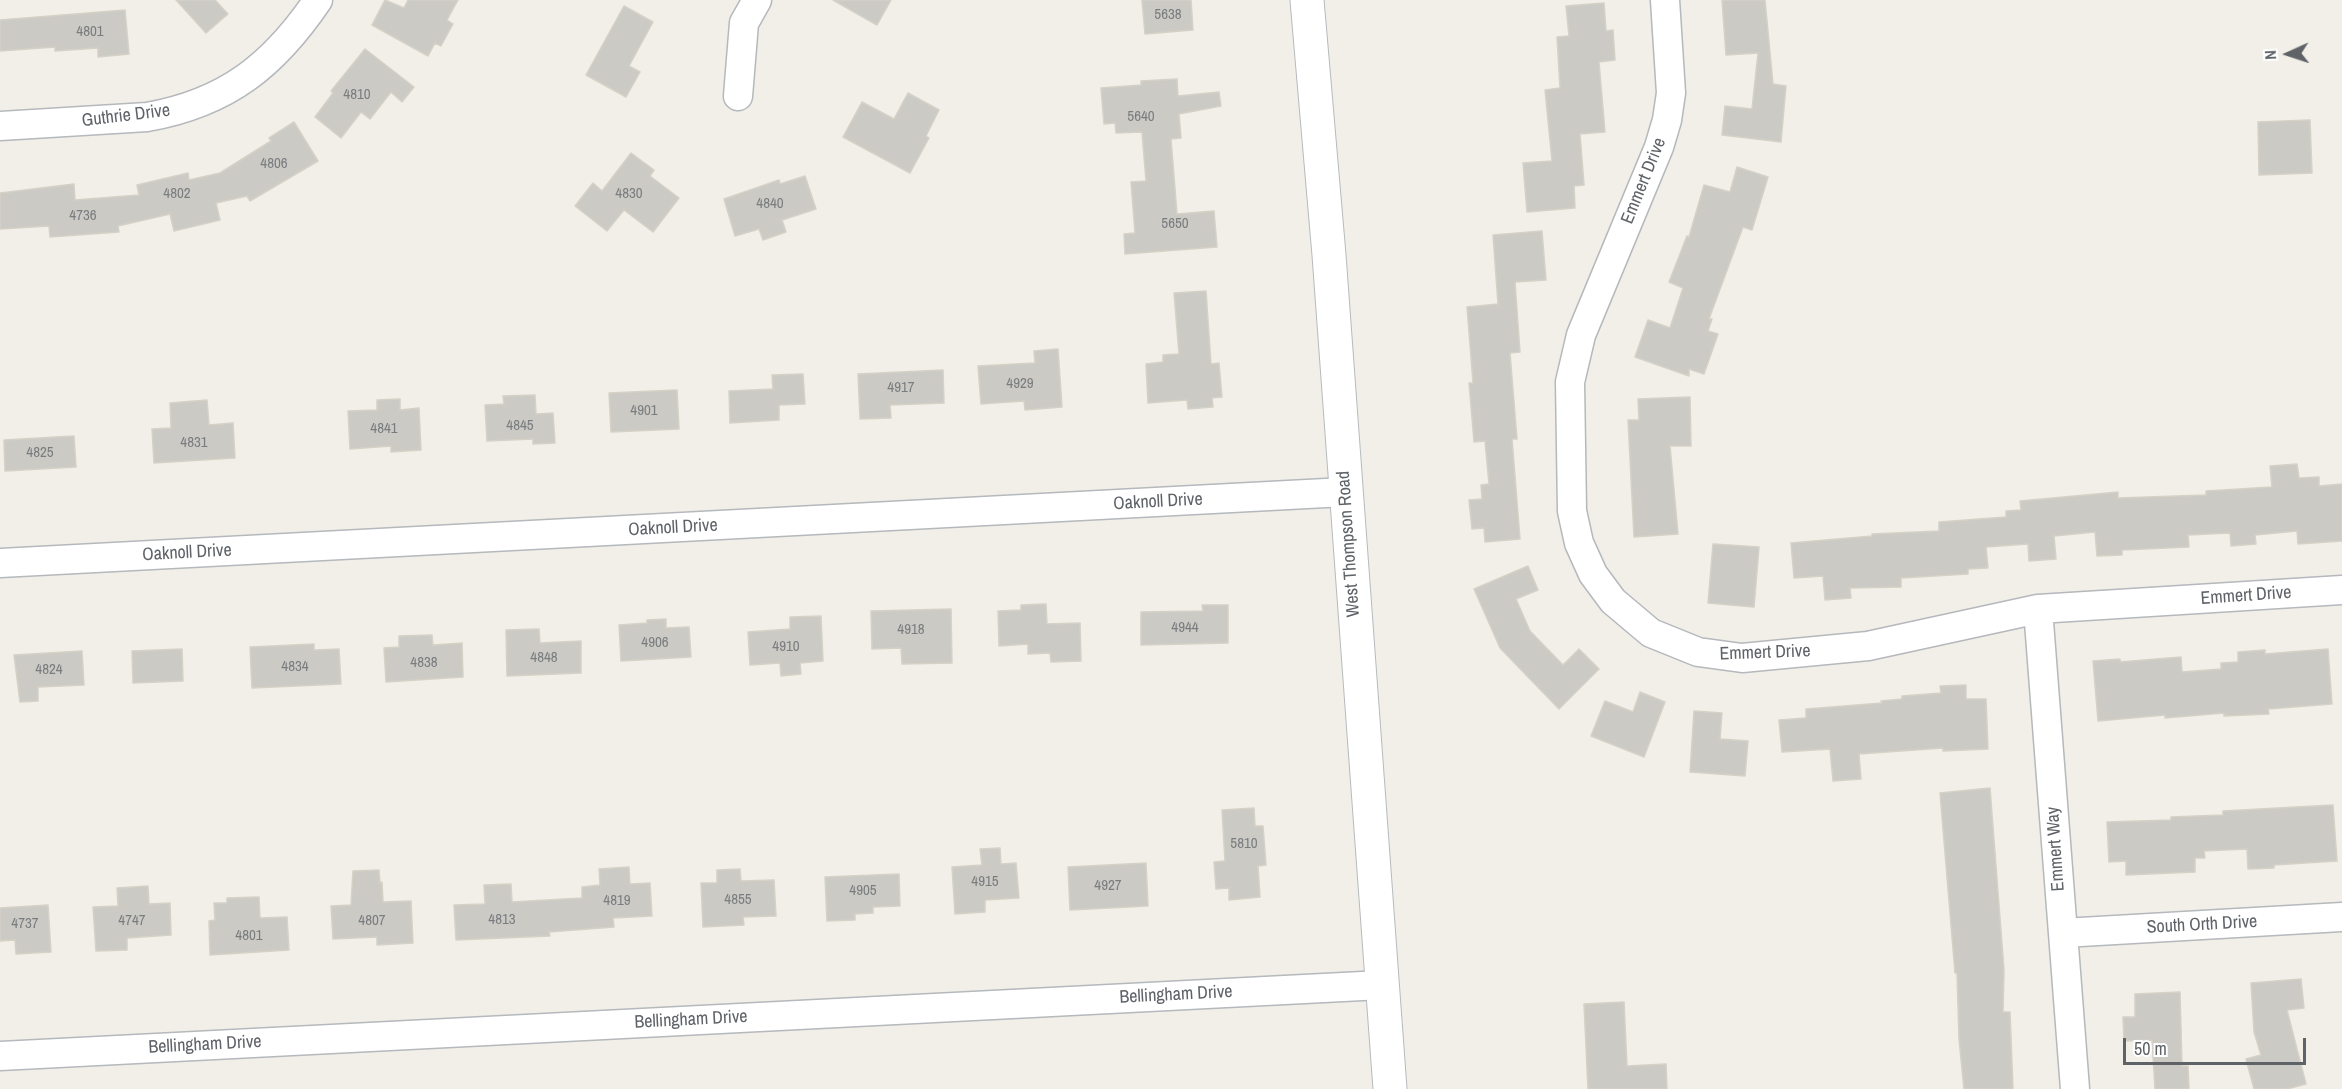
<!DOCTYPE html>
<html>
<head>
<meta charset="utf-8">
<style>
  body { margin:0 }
  #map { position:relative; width:2342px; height:1089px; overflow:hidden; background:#f1efe8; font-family:"Archivo Narrow",sans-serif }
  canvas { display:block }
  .north { position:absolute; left:2258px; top:24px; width:60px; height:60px; -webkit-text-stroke:4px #fff; paint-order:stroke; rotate:267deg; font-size:16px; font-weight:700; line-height:24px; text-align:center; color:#5f6368 }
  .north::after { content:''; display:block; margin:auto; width:21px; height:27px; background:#5f6368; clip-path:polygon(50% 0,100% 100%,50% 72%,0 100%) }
  .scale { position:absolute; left:2123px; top:1038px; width:183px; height:27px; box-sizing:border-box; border:3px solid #5f6368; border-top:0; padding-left:8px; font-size:18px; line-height:21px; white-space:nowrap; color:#5f6368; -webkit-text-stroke:4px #fff; paint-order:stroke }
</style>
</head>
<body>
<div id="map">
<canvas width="2342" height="1089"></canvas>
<div class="north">N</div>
<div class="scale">50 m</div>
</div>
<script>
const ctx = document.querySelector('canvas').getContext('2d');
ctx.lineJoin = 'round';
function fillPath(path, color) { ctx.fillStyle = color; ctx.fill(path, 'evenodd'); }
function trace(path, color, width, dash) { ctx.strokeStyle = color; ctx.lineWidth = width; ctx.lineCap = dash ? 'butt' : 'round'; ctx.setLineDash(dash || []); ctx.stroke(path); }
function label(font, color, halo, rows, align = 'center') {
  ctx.font = font + ' "Archivo Narrow",sans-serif'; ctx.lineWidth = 4.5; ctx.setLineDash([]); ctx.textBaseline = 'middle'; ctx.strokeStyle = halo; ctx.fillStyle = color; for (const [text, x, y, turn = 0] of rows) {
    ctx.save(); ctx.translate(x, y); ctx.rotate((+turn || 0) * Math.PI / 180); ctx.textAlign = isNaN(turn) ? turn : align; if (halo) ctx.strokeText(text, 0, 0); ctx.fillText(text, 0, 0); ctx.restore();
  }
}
const building = new Path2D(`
  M 176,0 L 215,0 L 228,14 L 206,33 Z
  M 385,0 L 404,8 L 408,0 L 458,0 L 447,20 L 453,24 L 441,46 L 435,43 L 428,56 L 372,25 Z
  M 833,0 L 891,0 L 877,25 Z
  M 1142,0 L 1191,0 L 1193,30 L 1145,34 Z
  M 1722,0 L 1765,0 L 1773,84 L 1786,86 L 1781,142 L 1722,135 L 1725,106 L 1752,109 L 1758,53 L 1726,55 Z
  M 1604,3 L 1606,31 L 1613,30 L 1615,60 L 1599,62 L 1605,132 L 1580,134 L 1584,185 L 1574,186 L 1575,208 L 1527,212 L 1523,163 L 1552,161 L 1545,90 L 1560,88 L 1557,37 L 1569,36 L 1566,6 Z
  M 624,6 L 653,22 L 629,66 L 640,72 L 626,97 L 586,75 Z
  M 125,10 L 129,54 L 98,57 L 98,48 L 55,51 L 55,47 L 0,51 L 0,20 Z
  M 365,49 L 414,87 L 402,102 L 391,92 L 370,119 L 361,112 L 341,138 L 315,117 L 333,93 L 331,91 Z
  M 1177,79 L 1178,96 L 1219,92 L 1221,106 L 1179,114 L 1181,138 L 1171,139 L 1177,214 L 1214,211 L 1217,247 L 1125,254 L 1124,234 L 1135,233 L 1131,182 L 1146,181 L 1142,132 L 1116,133 L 1115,123 L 1104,124 L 1101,88 L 1141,85 L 1141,81 Z
  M 908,93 L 939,110 L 926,136 L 929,138 L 910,173 L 843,137 L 862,102 L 894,119 Z
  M 2310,120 L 2312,173 L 2259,175 L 2258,122 Z
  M 294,122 L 318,161 L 250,201 L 247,196 L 216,203 L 220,220 L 174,231 L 170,214 L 118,226 L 119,232 L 50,237 L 49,226 L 0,229 L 0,193 L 74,184 L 75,200 L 139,195 L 137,185 L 188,173 L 189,180 L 220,173 L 271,141 L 269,138 Z
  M 631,153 L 654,170 L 650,176 L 679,198 L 653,232 L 624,210 L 607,231 L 575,206 L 593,183 L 602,191 Z
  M 1737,167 L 1768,177 L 1752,230 L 1743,227 L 1709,319 L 1712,319 L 1708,331 L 1718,334 L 1704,374 L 1689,369 L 1689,376 L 1635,357 L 1648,320 L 1670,328 L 1683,288 L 1669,282 L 1687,236 L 1689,237 L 1704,185 L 1730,192 Z
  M 805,176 L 816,209 L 782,220 L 786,232 L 763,240 L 759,229 L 735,236 L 724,199 L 779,180 L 780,184 Z
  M 1542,231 L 1546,280 L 1515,282 L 1520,352 L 1510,353 L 1517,439 L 1512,439 L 1520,539 L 1485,542 L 1484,528 L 1472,529 L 1469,500 L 1482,499 L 1481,485 L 1489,484 L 1485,441 L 1474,442 L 1469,383 L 1473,383 L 1467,307 L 1498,304 L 1493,235 Z
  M 1206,291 L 1211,364 L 1219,363 L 1222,397 L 1212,398 L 1213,407 L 1188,409 L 1187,400 L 1148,403 L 1146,364 L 1163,362 L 1163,355 L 1179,354 L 1174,293 Z
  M 1058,349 L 1062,407 L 1025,410 L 1024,401 L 981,404 L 978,366 L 1035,363 L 1034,351 Z
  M 943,370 L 944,403 L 890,405 L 891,418 L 860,419 L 858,374 Z
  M 803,374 L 805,404 L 779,405 L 779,420 L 730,423 L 729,391 L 773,389 L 772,375 Z
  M 677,390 L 679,429 L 611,432 L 609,393 Z
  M 535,395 L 536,414 L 553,413 L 555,443 L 533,444 L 533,439 L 487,441 L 485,405 L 504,404 L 503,396 Z
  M 1690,397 L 1691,446 L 1670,446 L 1678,534 L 1634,537 L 1628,420 L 1639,420 L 1638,399 Z
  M 400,399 L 400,410 L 419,408 L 421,450 L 391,452 L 391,446 L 350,449 L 348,411 L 377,410 L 377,400 Z
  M 207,400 L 209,425 L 233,423 L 235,458 L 154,463 L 152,429 L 171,428 L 170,403 Z
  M 74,436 L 76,467 L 5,471 L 4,440 Z
  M 2297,464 L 2299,478 L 2319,477 L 2319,486 L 2342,484 L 2342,541 L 2298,544 L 2297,531 L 2255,535 L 2256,544 L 2231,546 L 2230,533 L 2188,535 L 2189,547 L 2122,550 L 2122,555 L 2097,556 L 2095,532 L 2054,536 L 2056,559 L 2029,561 L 2028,544 L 1986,547 L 1988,568 L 1968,569 L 1968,574 L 1901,578 L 1901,587 L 1850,588 L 1851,598 L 1825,600 L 1823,576 L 1794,578 L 1791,543 L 1872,536 L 1872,534 L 1939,531 L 1939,522 L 2006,517 L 2006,511 L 2021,510 L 2020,501 L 2118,492 L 2118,498 L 2206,495 L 2206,491 L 2272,487 L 2270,466 Z
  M 1713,544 L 1759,547 L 1754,607 L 1708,603 Z
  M 1528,566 L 1538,590 L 1516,599 L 1530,631 L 1563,665 L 1579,649 L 1599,669 L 1559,709 L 1500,648 L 1474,589 Z
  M 1046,604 L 1047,624 L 1080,623 L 1081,661 L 1051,662 L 1050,653 L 1028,654 L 1028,644 L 999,646 L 998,611 L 1021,610 L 1021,605 Z
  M 1202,605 L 1228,605 L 1228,643 L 1141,645 L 1141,612 L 1203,611 Z
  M 951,609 L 952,663 L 902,664 L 901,648 L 872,649 L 871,611 Z
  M 821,616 L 823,661 L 800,663 L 801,674 L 781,676 L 780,663 L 750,665 L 748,632 L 790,629 L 790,617 Z
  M 666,619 L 666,628 L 689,627 L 691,657 L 621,661 L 619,625 L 647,623 L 647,620 Z
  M 539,629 L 540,643 L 581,641 L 581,673 L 507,676 L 506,630 Z
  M 432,635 L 433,645 L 462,643 L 463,677 L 386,682 L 384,648 L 399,647 L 399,636 Z
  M 314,644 L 314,650 L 339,649 L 341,684 L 252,688 L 250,647 Z
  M 182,649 L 183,681 L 133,683 L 132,651 Z
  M 2328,649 L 2332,704 L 2268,709 L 2269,714 L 2224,716 L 2224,713 L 2165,718 L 2165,715 L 2098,721 L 2093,661 L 2120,659 L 2120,662 L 2181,657 L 2182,672 L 2221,669 L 2221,663 L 2238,662 L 2238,652 L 2265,650 L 2265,654 Z
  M 82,651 L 84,685 L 38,687 L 38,701 L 20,702 L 14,655 Z
  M 1966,685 L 1966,699 L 1986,699 L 1988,749 L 1943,751 L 1943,748 L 1859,754 L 1861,779 L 1833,781 L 1830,749 L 1782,752 L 1779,720 L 1806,718 L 1806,709 L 1882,703 L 1881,701 L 1902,699 L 1902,696 L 1941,693 L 1940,686 Z
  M 1640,692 L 1665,702 L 1644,757 L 1591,736 L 1605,701 L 1633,712 Z
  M 1694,711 L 1722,713 L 1720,739 L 1748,741 L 1745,776 L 1690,772 Z
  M 1990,788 L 2004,970 L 2003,1012 L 2010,1012 L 2013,1089 L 1964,1089 L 1959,1039 L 1957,973 L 1955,973 L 1940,793 Z
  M 2333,805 L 2337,861 L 2274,865 L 2274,868 L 2248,869 L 2247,849 L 2204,851 L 2205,858 L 2195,858 L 2195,872 L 2126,875 L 2126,861 L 2109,862 L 2107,822 L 2171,820 L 2171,817 L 2223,815 L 2223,811 Z
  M 1254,808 L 1255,826 L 1263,826 L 1266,865 L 1258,866 L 1260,897 L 1229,900 L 1229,888 L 1216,889 L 1214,862 L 1225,861 L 1222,810 Z
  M 1000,848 L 1001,864 L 1016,863 L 1019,898 L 985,900 L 985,912 L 955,914 L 952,867 L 982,865 L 980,849 Z
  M 1146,863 L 1148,906 L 1070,910 L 1068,867 Z
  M 629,867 L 630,884 L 650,883 L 652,916 L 613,918 L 614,927 L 549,932 L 550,936 L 456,940 L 454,905 L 485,904 L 484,885 L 511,884 L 512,902 L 582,898 L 582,887 L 600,885 L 599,869 Z
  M 740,869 L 741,881 L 774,880 L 776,916 L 743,917 L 744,925 L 703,927 L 701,883 L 717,883 L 717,870 Z
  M 379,870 L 380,883 L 382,882 L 383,902 L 411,901 L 413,943 L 377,945 L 377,937 L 333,939 L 331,906 L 351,905 L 353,871 Z
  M 899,874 L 900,906 L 873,907 L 873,913 L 855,914 L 855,920 L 827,921 L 825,877 Z
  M 148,886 L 149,904 L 170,903 L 171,935 L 127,938 L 127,950 L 96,951 L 93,907 L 118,906 L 117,888 Z
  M 259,897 L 260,918 L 287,917 L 289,950 L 210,955 L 209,921 L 215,920 L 214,903 L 227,903 L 227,898 Z
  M 48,905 L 51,952 L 16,954 L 15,940 L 0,941 L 0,908 Z
  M 2301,979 L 2304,1008 L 2287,1010 L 2306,1084 L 2287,1089 L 2254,1089 L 2246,1059 L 2261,1055 L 2254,1032 L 2251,983 Z
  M 2180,992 L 2182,1066 L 2188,1066 L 2189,1089 L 2155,1089 L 2152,1040 L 2124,1041 L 2123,1017 L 2135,1017 L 2135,994 Z
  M 1624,1002 L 1627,1066 L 1666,1064 L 1667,1089 L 1588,1089 L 1584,1004 Z`);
const minor = new Path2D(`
  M 1665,0 L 1671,93 L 1667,120 L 1659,147 L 1581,335 L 1570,382 L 1572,511 L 1579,543 L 1593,574 L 1613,601 L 1651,633 L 1698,652 L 1742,658 L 1868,646 L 2038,609 L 2342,590
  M 738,96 L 744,23 L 757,0
  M 0,126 L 147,117 C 227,103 274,65 318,0
  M 0,563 L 1345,492
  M 2038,609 L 2075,1089
  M 2063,933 L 2342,917
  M 0,1056 L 1382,985`);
const secondary = new Path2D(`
  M 1307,0 L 1329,255 L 1390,1089`);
const numberNames = [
  ["5638",1168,15],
  ["4801",90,32],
  ["4810",357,95],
  ["5640",1141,117],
  ["4806",274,164],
  ["4802",177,194],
  ["4830",629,194],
  ["4840",770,204],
  ["4736",83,216],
  ["5650",1175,224],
  ["4929",1020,384],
  ["4917",901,388],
  ["4901",644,411],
  ["4845",520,426],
  ["4841",384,429],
  ["4831",194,443],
  ["4825",40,453],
  ["4944",1185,628],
  ["4918",911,630],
  ["4906",655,643],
  ["4910",786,647],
  ["4848",544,658],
  ["4838",424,663],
  ["4834",295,667],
  ["4824",49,670],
  ["5810",1244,844],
  ["4915",985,882],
  ["4927",1108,886],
  ["4905",863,891],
  ["4855",738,900],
  ["4819",617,901],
  ["4813",502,920],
  ["4747",132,921],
  ["4807",372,921],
  ["4737",25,924],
  ["4801",249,936]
];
const streetNames = [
  ["Guthrie Drive",126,116,-7],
  ["Emmert Drive",1644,181,-68],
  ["Oaknoll Drive",1158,502,-3],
  ["Oaknoll Drive",673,528,-3],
  ["West Thompson Road",1349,544,-94],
  ["Oaknoll Drive",187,553,-3],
  ["Emmert Drive",2246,596,-4],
  ["Emmert Drive",1765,653,-2],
  ["Emmert Way",2056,849,-94],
  ["South Orth Drive",2202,925,-3],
  ["Bellingham Drive",1176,995,-3],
  ["Bellingham Drive",691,1020,-3],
  ["Bellingham Drive",205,1045,-3]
];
fillPath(building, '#cccac5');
trace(building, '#d6d1c6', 1.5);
trace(minor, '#b5b8bc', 31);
trace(secondary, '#b6babf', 35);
trace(minor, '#fff', 28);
trace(secondary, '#fff', 33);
label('15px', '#7a7d7f', null, numberNames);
label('18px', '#5f6368', '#fff', streetNames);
</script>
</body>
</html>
